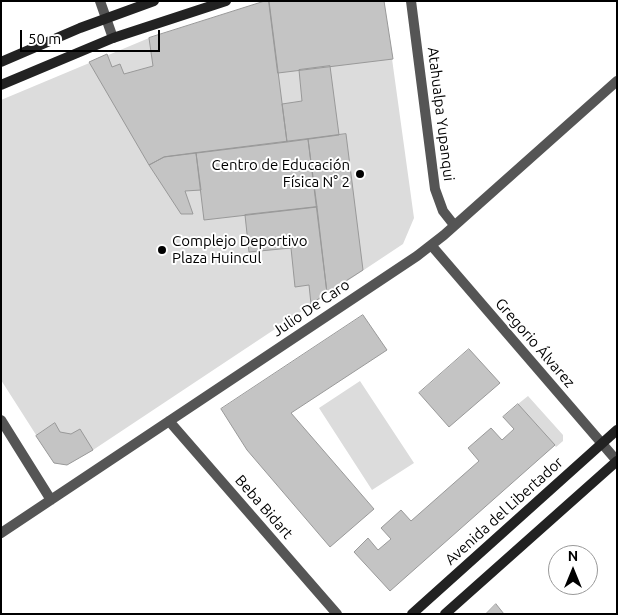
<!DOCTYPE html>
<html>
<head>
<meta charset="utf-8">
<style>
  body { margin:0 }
  #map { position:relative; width:618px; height:615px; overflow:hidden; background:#fff; font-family:Ubuntu,sans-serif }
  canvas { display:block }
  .frame { position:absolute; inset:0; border:2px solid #000; pointer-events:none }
  .north { position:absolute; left:548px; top:545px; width:50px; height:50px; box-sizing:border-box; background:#fff; border:1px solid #999; border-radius:50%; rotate:0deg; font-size:14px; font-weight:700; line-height:20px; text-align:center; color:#000 }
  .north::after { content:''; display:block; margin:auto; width:18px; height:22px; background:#000; clip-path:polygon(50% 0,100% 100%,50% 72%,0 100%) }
  .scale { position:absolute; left:20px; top:30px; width:140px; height:22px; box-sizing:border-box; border:2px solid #000; border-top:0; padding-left:6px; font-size:15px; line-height:18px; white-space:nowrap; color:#000; -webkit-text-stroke:4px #fff; paint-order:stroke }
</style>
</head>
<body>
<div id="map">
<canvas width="618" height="615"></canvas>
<div class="frame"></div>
<div class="north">N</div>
<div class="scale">50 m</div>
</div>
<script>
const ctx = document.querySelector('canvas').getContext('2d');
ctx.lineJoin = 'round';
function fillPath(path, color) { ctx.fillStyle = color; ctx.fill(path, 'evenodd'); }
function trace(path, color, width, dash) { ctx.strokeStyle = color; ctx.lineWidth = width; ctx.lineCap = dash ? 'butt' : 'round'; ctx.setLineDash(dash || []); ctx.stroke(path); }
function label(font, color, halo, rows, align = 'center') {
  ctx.font = font + ' Ubuntu,sans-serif'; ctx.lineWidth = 4; ctx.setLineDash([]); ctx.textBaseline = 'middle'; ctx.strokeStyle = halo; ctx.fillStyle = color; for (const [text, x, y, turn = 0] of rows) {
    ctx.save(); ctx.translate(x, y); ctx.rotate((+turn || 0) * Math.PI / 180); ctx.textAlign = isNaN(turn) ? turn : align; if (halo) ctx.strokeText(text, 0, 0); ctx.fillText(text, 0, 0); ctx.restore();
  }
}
const green = new Path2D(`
  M 265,1 L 384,1 L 414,218 L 403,244 L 93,450 L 67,465 L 54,463 L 1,380 L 1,100 L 149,38 Z
  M 360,381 L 414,463 L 372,490 L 319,408 Z
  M 528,396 L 563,435 L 563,441 L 556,447 L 518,404 Z`);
const building = new Path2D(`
  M 265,1 L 269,1 L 287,142 L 164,157 L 149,165 L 89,62 L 107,54 L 112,67 L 120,64 L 124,74 L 153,66 L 149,38 Z
  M 269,1 L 384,1 L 393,59 L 278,73 Z
  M 330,66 L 339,135 L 287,142 L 282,104 L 302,101 L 299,70 Z
  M 346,134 L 363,270 L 327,293 L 308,139 Z
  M 308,139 L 317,207 L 204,220 L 196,153 Z
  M 196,153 L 201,190 L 185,191 L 193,214 L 181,214 L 149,165 L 164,157 Z
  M 317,207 L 327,293 L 311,304 L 309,285 L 295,287 L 291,248 L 249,252 L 245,215 Z
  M 363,315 L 387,350 L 291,413 L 374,509 L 330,547 L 247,450 L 221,409 Z
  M 469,349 L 500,383 L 449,427 L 419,393 Z
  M 518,404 L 555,445 L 390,591 L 354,552 L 368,538 L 378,550 L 391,539 L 381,528 L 401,510 L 411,521 L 479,461 L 468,448 L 491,428 L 502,440 L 514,429 L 503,417 Z
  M 55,423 L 60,432 L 71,434 L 80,429 L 93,450 L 67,465 L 54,463 L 36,436 Z
  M 496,604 L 504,614 L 486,614 Z`);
const street = new Path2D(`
  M 100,1 L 113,38
  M 411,1 L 435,189 L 443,211 L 454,225
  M 431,245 L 617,461
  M 1,420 L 51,500
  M 169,421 L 337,614
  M 1,533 L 417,256 L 444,235 L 617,81`);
const secondary = new Path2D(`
  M 1,62 L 80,28 L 154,1
  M 1,85 L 113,38 L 226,1
  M 412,614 L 617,430
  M 445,614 L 617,461`);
const markers = [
  [360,174,5,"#000"],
  [162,250,5,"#000"]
];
const streetNames = [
  ["Atahualpa Yupanqui",441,114,83],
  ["Julio De Caro",311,308,-34],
  ["Gregorio Álvarez",535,343,49],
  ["Beba Bidart",264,507,49],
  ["Avenida del Libertador",504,511,-42]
];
const poiNames = [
  ["Centro de Educación",350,165],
  ["Física N° 2",350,182],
  ["Complejo Deportivo",172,241,"left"],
  ["Plaza Huincul",172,258,"left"]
];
fillPath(green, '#dcdcdc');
fillPath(building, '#c4c4c4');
trace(building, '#999', 1);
trace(street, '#555', 10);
trace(secondary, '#222', 10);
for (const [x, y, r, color] of markers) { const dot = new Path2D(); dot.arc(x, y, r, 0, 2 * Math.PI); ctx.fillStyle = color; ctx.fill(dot); trace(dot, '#fff', 2); }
label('15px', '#000', '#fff', streetNames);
label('15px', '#000', '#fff', poiNames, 'right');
</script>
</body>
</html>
